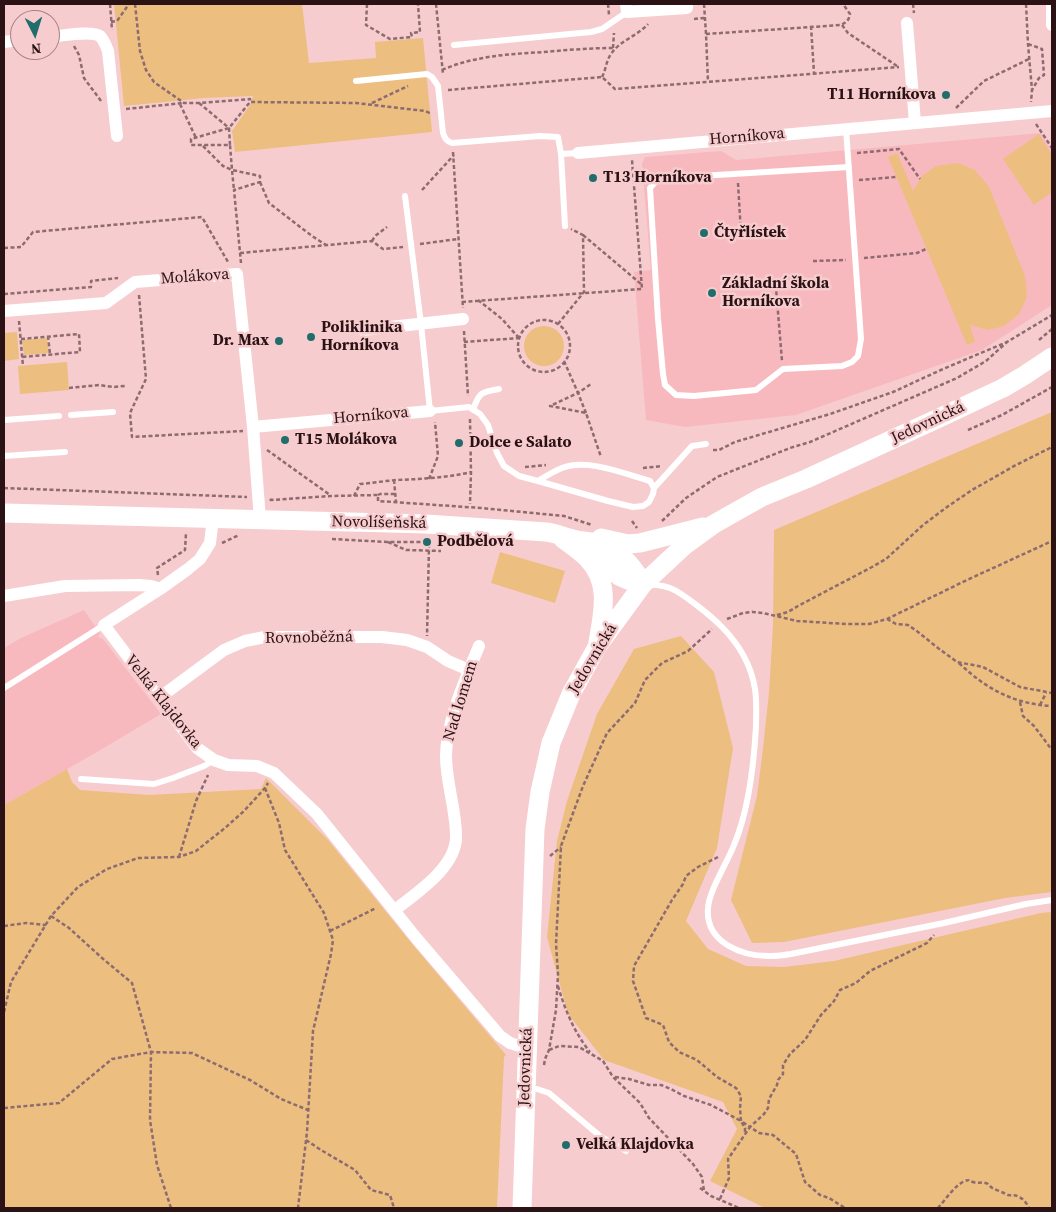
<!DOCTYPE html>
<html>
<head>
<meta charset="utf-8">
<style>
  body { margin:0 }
  #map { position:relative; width:1056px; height:1212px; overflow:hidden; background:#f7ccce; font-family:"Source Serif 4",serif }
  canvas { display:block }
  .frame { position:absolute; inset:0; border:5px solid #2b1215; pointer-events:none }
  .north { position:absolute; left:10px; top:10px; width:50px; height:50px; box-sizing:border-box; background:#f7ccce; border:1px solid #a58284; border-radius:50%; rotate:175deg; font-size:14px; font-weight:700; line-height:20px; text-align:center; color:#2b1215 }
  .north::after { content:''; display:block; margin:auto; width:18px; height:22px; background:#216d6c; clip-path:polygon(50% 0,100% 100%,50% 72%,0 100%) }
</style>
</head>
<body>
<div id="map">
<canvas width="1056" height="1212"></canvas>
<div class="frame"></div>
<div class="north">N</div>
</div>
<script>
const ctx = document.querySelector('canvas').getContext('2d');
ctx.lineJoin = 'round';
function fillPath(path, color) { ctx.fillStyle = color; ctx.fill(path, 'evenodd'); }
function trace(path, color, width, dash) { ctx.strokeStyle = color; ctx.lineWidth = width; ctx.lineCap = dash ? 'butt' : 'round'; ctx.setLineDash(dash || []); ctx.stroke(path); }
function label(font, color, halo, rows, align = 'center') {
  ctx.font = font + ' "Source Serif 4",serif'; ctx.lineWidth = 5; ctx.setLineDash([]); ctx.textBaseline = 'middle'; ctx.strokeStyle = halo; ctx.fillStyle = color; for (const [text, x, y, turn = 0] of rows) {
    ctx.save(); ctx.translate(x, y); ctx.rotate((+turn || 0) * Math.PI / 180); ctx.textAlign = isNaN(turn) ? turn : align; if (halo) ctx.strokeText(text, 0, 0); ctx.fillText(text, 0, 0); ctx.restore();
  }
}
const built = new Path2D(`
  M 1041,133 L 1052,151 L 1052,305 L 982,350 L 796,415 L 685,427 L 646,420 L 634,272 L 651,270 L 642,164 L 645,157 L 721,151 L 736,160 Z
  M 84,610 L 100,633 L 98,637 L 103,639 L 161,714 L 97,752 L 4,805 L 4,648 L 21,638 Z`);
const green = new Path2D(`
  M 114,4 L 302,4 L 309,63 L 376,58 L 375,42 L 423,38 L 432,132 L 235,152 L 232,131 L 250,105 L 253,96 L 204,98 L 124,106 Z
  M 1039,134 L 1052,155 L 1052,192 L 1034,205 L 1003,159 Z
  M 897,153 L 913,191 L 922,176 L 936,166 L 958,163 L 975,170 L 989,187 L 1025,276 L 1027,297 L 1019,314 L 1004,326 L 988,330 L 970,325 L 975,342 L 967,345 L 888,157 Z
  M524 346a20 20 0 1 1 40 0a20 20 0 1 1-40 0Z
  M 17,332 L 19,359 L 4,361 L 4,333 Z
  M 47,338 L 49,353 L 24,355 L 22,340 Z
  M 67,362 L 69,390 L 20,394 L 18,366 Z
  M 1052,412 L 1052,892 L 1005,898 L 784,942 L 752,943 L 731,900 L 757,796 L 763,748 L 769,693 L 773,625 L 774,530 Z
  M 500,552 L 565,571 L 555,603 L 491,583 Z
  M 681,636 L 714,672 L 733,748 L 717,848 L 686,921 L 708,949 L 746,966 L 784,967 L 834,961 L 1041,913 L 1052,912 L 1052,1208 L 765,1208 L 710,1181 L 737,1129 L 723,1102 L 604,1060 L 568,1014 L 547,937 L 557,841 L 567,801 L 597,714 L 634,649 Z
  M 67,769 L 72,782 L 80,790 L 149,795 L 261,789 L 266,778 L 328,840 L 408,939 L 506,1055 L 504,1057 L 497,1208 L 4,1208 L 4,805 Z`);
const path = new Path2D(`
  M 110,4 L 112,30
  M 135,4 L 140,51 L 146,70 L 154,82 L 184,103 L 199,103 L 250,99 L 250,102 L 356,103 L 425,111 L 432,114
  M 367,4 L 366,25 L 390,39 L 412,37 L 411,33 L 420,32 L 418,4
  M 436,4 L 443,74
  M 608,4 L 609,15
  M 704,4 L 706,34 L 708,82
  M 913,4 L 914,13
  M 1026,4 L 1028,44 L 1032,90 L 1031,102
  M 694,19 L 704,18
  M 111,22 L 117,21 L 129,4
  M 842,25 L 848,33 L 897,66
  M 811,26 L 814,73
  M 706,34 L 841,25 C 847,22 849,20 850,14 L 843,4
  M 1028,44 L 1042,49 L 1044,75 L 1039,78 L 1032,90
  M 74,46 L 79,55 L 84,78 L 101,101
  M 613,48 L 614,33
  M 442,70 C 474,56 509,54 544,52 C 567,50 590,48 613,48
  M 602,77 C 606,70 606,61 611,54 C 619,41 639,35 648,24
  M 448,90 L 602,77 L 615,89 L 899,67
  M 199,103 L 229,128 L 230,145
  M 372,103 L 408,86
  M 180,104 L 196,138
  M 956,108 L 984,81 L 1029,59
  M 126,109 L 183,103
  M 1036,124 L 1052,148
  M 203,146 L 223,166 L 232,170 L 234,190
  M 453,152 L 463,308
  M 857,153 L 899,149 L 920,179
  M 859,180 L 896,177
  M 260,182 L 269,203 L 312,236 L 326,245
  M 738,183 L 741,234
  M 422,190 L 454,155
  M 583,235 L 641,284
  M 372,241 L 375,236 L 387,227
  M 420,244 L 458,239
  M 4,248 L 21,247 L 33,232 L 202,217 L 228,262
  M 240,253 L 372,241 L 383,249 L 403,247
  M 864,258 L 917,253 L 926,249
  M 813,261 L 846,260
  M 241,263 L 234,190 L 260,182 L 260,176 L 232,170 L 230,145 L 191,145 L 191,139 L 229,128 L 250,102
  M 736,287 L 775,285 L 776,288 L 782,361
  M 4,294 L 91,287 L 91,281 L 118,278
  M 139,295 L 146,379 L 130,413 L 132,437 L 243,431
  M 478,300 L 502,319 L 519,338
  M 462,302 L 642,289 L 632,160
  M518 346a26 26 0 1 1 52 0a26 26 0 1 1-52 0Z
  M 19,321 L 23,366
  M 558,324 L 584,292 L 583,235 L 571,229
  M 464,331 L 468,396
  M 48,336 L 50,354
  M 21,339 L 79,334 L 80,352 L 22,357
  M 1039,340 L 1052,329
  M 464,342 L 519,338
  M 564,361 L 578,393 L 550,406 L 586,413 L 601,457
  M 69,388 L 99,385 L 113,387 L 125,386
  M 586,413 L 578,393 L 591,384
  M 470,419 L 471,472 L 470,504
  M 968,430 L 1002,415 L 1052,387
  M 267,450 L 330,495
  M 713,450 L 719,450 L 735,442 L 830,414 L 893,392 L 943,369 L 1007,342 L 1052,315
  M 525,467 L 546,465
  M 643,468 L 662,466
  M 429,479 L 438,456 L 435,422
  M 394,480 L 396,502
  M 4,488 L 247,497
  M 378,495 L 380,494 L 395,494
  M 354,496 L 360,484 C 372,483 384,481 396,480 C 421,479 446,478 471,472
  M 270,499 L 271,500 L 331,496 L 378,495 L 378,501 L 481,508 L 564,516 L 592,525
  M 632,521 L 637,528
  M 662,521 L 686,498 L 717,477 L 790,448 L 810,442 L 957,378 L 986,361 L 1007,342
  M 332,539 L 387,542 L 427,542 L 429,546 L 427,636
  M 388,542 L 406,550 L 441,551
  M 222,543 L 239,535
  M 158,575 L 157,568 L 185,550 L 186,533
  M 777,615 L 788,612 L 798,606 L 872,567 L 886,559 L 923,525 L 947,507 L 972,490 L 1016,465 L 1052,447
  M 727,619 L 743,613 L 753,612 L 763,613 L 797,621 L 847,624 L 869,624 L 887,619 L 967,580 L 1052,541
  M 887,619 L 896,624 L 908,625 L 918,632 L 938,648 L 957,662 L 983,667 L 1020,687 L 1052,693
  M 959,663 C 986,689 1014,704 1052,706
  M 1020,702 L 1023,716 L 1034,726 L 1052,750
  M 1040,705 L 1046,693
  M 265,788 L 279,823 L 285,850 L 324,913 L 333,940 L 331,954 L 313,1031 L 307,1132 L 298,1208
  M 550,856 L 561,847
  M 179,857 L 196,801 L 208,775
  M 718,857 L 698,867 L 686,876 L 683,884 L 672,900 L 634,966 L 633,981 L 646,1018 L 663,1025 L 669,1042 L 679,1052 L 697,1060 L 717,1077 L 736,1088 L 741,1096 L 740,1108 L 741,1121 L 750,1127 L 764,1114 L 768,1108 L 769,1099 L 777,1085 L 778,1080 L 783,1074 L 783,1065 L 790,1054 L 805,1040 L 821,1015 L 834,1001 L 840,990 L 856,983 L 870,971 L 927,943 L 934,935
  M 51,916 L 69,928 L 102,958 L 132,983 L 151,1052 L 150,1120 L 157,1165 L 171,1208
  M 4,926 L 26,923 L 46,925
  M 330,931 L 376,908
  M 558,986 C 565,1010 574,1032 590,1052
  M 4,1012 L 11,982 L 51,916 L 78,887 L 107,869 L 138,858 L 179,857 L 196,851 L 225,828 L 244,811 L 265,788 L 268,783
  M 549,1050 L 559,1046 L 579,1047 L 603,1061 L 613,1077 L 640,1103 L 649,1118 L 693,1164 L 702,1177 L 704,1191
  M 544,1065 L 545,1059 L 549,1050 L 556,1010 L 558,974 L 556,944 L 561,846 L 583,786 L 607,733 L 635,703 L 645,680 L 662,663 L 688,651 L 712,629
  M 615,1077 L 629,1079 L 649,1085 L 661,1085 L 671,1089 L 684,1096 L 711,1105 L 741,1121 L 745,1128 L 745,1132
  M 4,1108 L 59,1103 L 112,1059 L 151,1052 L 192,1053 L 250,1080 L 281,1099 L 308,1110
  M 306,1140 L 321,1150 L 355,1170 L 371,1190 L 390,1195 L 394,1208
  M 700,1188 L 711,1196 L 739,1208
  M 720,1199 L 729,1178 L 728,1159 L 750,1127 L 759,1133 L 773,1135 L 796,1154 L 805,1182 L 820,1195 L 829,1198 L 845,1208
  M 938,1208 C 945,1200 956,1184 965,1181 C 970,1179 968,1181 973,1182 C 978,1184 983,1181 988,1184 C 989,1185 990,1186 991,1187 C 991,1188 1007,1194 1008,1195 C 1012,1196 1015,1194 1019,1197 C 1024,1199 1027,1204 1029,1208`);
const lane = new Path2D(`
  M 454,45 L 591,32 L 602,29 L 627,12
  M 356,81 L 427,74 L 432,77 L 438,86 L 443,133 C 445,138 446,141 452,143 L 540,136 L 558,137 L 561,154
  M 846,129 L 861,339 L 858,356 L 852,362 L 842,366 L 783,369 L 756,390 L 694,396 L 676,395 L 665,385 L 663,374 L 658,319 L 650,188 L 656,181 L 667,178 L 849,167
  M 405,196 L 421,324 L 430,411 L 469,407 L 480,414 L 488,425 L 497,453 L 504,466 L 519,476 L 538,481 L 608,501 L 633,507 L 643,506 L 649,502 L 653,494 L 654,488 L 650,481 C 625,474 588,458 562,468 C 554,471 546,476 538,481
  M 565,226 L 561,154 L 578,153
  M 473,410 C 479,392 481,392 499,389
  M 71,415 L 113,412
  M 4,420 L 59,416
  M 4,456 L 65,452
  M 654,488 L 692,446 L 706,444
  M 648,584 C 655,585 663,585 670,588 C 683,593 711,616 721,626 C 739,644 751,664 755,689 C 757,701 756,714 756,726 C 754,763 748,812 734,845 C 727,863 709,891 708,908 C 705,943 743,957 772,956 C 778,956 785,955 791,954 L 944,923 L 1026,904 L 1052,900
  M 4,688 L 104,625
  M 81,779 L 154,784 L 173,778 L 204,766 L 214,760
  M 528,1089 L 537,1089 L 549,1093 L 600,1136 L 626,1151`);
const street = new Path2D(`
  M 626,4 L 627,12 L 687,8 L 687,4
  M 1052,4 L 1052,25
  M 907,23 L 915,123
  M 50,37 C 61,36 91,30 100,36 C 104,40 106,46 108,51 L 117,136
  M 4,42 L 20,40
  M 578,153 L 1052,111
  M 4,311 L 106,303 L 135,282 L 237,274 L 253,427 L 260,520
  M 363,330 L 463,319
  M 253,427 L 430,411
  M 213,518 L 210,543 L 200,559 L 188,569 L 160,589 L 104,625 L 197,748 L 214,760 L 228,765 L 257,766 L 274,773 L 317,814 L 417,939 L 500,1036 L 510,1043 L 526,1048
  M 4,596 L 65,586 L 139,585 L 151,586 L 160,589
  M 159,698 L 224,650 L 245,641 L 265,637 L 382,637 L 407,640 L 427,647 L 448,661 L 469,670
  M 395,910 C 416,893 457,867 456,836 C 456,809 446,783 446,756 C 446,722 466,678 479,646`);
const secondary = new Path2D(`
  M 4,513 L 426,524 L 546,532 C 556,533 564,537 573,539 C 579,541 586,541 592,542 C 618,550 630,561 643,584
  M 601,538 L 628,544 L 640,543 L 703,527
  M 563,539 C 571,545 580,551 587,558 C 611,582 603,613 598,642
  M 590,551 L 619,576 L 628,580 L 643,584
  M 522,1208 L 535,829 L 540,792 L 551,743 L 571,694 L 597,647 L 643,584 L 685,545 L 714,524 L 762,497 L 806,479 L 939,418 L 1003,388 L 1025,375 L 1052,357`);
const markers = [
  [946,95,5,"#216d6c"],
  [593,178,5,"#216d6c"],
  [704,233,5,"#216d6c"],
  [712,293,5,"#216d6c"],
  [311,337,5,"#216d6c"],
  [279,341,5,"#216d6c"],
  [285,440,5,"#216d6c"],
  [459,443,5,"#216d6c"],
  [427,542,5,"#216d6c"],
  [566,1145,5,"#216d6c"]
];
const poiNames = [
  ["T11 Horníkova",936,95,"right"],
  ["T13 Horníkova",603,178],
  ["Čtyřlístek",714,233],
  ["Základní škola",722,284],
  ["Horníkova",722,302],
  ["Poliklinika",321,328],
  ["Horníkova",321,346],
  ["Dr. Max",269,341,"right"],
  ["T15 Molákova",295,440],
  ["Dolce e Salato",469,443],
  ["Podbělová",437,542],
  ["Velká Klajdovka",576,1145]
];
const streetNames = [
  ["Horníkova",747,137,-5],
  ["Molákova",195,277,-4],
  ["Horníkova",371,416,-5],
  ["Jedovnická",928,423,-25],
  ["Novolíšeňská",379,523,1],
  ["Rovnoběžná",309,638,-1],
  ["Jedovnická",593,659,-59],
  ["Nad lomem",461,701,-73],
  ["Velká Klajdovka",163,702,52],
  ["Jedovnická",526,1067,-88]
];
fillPath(built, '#f8b9be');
fillPath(green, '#ecbe80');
trace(path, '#8d6b6e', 2.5, [4, 2.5]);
trace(lane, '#fff', 6);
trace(street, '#fff', 12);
trace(secondary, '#fff', 19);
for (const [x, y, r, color] of markers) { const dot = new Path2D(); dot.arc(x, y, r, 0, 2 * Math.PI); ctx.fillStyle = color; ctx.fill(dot); trace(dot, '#f7ccce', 2); }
label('bold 16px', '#2b1215', '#f7ccce', poiNames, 'left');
label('16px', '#2b1215', '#f7ccce', streetNames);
</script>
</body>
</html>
